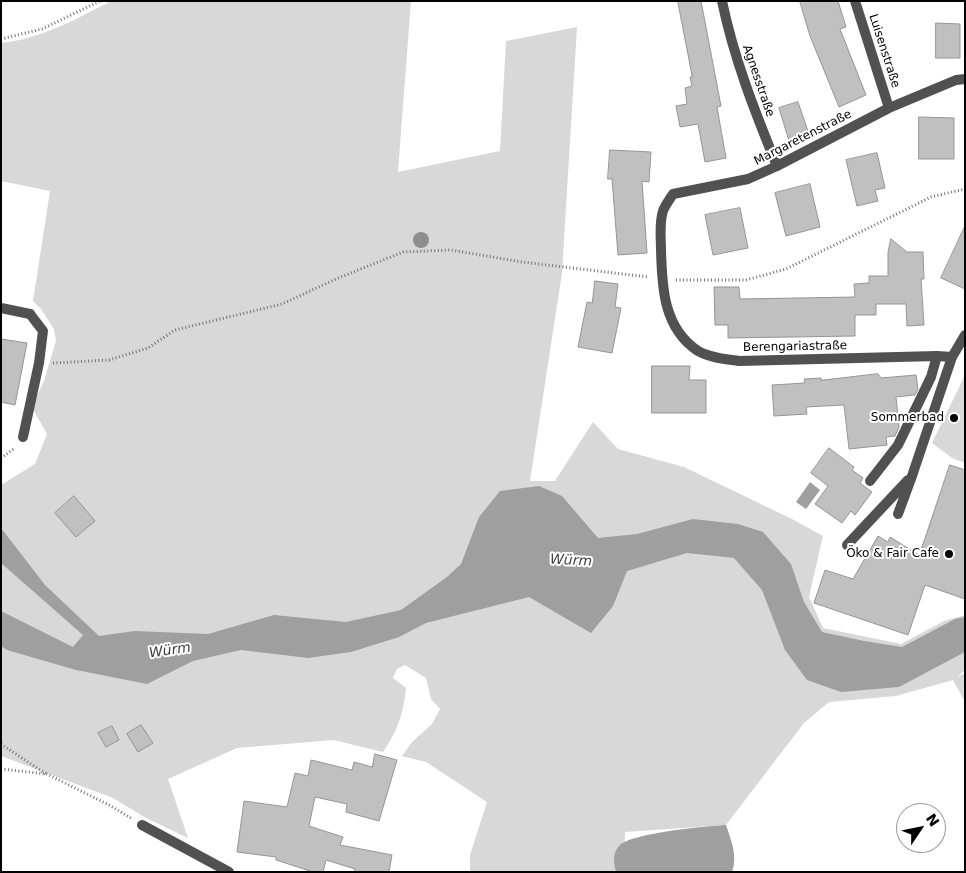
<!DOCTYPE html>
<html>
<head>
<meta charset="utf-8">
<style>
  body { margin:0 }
  #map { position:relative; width:966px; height:873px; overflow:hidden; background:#fff; font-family:"DejaVu Sans",sans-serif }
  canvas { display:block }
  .frame { position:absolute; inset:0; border:2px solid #000; pointer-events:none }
  .north { position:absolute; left:896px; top:803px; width:50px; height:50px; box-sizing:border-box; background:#fff; border:1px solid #999; border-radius:50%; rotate:56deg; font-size:14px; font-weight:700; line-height:20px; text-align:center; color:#000 }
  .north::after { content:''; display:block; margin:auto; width:18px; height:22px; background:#000; clip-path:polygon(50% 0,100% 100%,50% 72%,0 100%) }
</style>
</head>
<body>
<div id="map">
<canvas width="966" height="873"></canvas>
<div class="frame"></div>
<div class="north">N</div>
</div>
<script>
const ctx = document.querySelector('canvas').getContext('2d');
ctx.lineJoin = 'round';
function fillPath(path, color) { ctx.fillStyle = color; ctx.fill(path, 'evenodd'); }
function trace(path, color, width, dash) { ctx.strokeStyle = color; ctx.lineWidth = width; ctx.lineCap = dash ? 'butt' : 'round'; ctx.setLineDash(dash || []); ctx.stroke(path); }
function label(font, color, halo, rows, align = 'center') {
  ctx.font = font + ' "DejaVu Sans",sans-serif'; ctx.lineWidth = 4; ctx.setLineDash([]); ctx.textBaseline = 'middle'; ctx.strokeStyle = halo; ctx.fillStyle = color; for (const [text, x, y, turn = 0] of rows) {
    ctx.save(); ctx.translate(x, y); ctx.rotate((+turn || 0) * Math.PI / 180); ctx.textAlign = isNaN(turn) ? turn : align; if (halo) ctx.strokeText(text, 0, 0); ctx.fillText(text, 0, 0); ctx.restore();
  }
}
const green = new Path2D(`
  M 111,1 L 411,1 L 398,172 L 500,151 L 506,41 L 577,27 L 562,273 L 530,481 L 555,481 L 593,422 L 618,449 L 684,467 L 794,520 L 823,536 L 809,597 L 823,628 L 901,644 L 944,621 L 965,615 L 965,670 L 957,677 L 965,673 L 965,702 L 953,680 L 896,696 L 829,702 L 804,723 L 726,825 L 625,832 L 624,872 L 470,872 L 470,855 L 487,802 L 426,762 L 402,756 L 412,742 L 432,724 L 440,709 L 431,699 L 426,678 L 405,665 L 397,669 L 393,678 L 406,688 C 404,712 397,732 383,752 L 334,740 L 237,748 L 168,779 L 188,838 L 146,818 L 113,798 L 1,756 L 1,485 L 35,464 L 47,434 L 34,411 L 34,402 L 44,381 L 56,341 L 54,329 L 41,309 L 33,301 L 50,191 L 1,181 L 1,43 C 41,39 76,19 111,1 Z
  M 965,375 L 965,463 L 952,458 L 932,443 Z`);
const water = new Path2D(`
  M 810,482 L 820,490 L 806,509 L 796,502 Z
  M 539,486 L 562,496 L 598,538 L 637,534 L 693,519 L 738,524 L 763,532 L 791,564 L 804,602 L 822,632 L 864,641 L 902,647 L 955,619 L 965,617 L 965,652 L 899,687 L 841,692 L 807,680 L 785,650 L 762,590 L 734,558 L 687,553 L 627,571 L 613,606 L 591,633 L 529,597 L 426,623 L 399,637 L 351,652 L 308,658 L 241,650 L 193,661 L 147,684 L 76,670 L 7,650 L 1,646 L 1,611 L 73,647 L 83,635 L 1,563 L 1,528 L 45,585 L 99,636 L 134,631 L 208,634 L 274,615 L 346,622 L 401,610 L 447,577 L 461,564 L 479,517 L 500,491 Z
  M 726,825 C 731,840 738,856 732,872 L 616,872 C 614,863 612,854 619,846 C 630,833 707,826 726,825 Z`);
const building = new Path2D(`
  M 678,1 L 701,1 L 721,106 L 717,107 L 726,158 L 705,162 L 698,124 L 680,127 L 676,106 L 687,104 L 685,88 L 692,86 L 690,77 L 692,77 Z
  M 800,1 L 838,1 L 846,27 L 840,29 L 866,95 L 839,107 L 810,36 Z
  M 936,23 L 960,24 L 960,58 L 936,58 Z
  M 798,102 L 810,137 L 790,144 L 779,108 Z
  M 919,117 L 954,118 L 954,159 L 919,159 Z
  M 610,150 L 651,152 L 649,182 L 642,181 L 647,253 L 618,255 L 612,179 L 608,179 Z
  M 877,153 L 885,188 L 875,190 L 878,201 L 857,206 L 846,160 Z
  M 810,184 L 820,227 L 786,236 L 775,193 Z
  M 740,208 L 748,248 L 713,255 L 705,215 Z
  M 965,226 L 965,289 L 941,278 Z
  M 891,239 L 907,252 L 923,252 L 924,279 L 921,279 L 924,325 L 907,326 L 906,304 L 876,304 L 876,315 L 855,315 L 855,336 L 728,338 L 728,325 L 715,325 L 714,287 L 739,287 L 740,299 L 855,297 L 854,284 L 869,283 L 869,276 L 888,276 L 888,253 Z
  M 595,281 L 618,284 L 615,307 L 621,308 L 612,353 L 578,347 L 587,302 L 592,303 Z
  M 1,339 L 27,343 L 15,405 L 1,402 Z
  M 652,366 L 690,366 L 689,380 L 706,380 L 706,413 L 652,413 Z
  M 878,374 L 881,378 L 916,375 L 918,389 L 915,395 L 896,397 L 899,427 L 895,436 L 886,437 L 887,445 L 849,449 L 844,405 L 806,407 L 807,414 L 774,416 L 772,385 L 805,383 L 804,379 L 821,378 L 821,380 Z
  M 829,448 L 854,467 L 852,470 L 863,478 L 860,483 L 872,492 L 855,515 L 851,511 L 842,523 L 815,504 L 828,486 L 811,473 Z
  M 950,465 L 965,470 L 965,599 L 925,585 L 908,635 L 814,603 L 825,570 L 853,579 L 878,536 L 888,542 L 890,537 L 919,555 Z
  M 74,496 L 95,521 L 76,537 L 55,513 Z
  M 141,725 L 153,743 L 138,752 L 127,734 Z
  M 112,726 L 119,740 L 106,747 L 98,733 Z
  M 375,754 L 397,760 L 379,821 L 346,812 L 347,804 L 315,797 L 309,826 L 343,837 L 340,845 L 392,855 L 389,872 L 354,872 L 355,869 L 326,860 L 323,872 L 313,872 L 276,860 L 276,857 L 237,852 L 244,801 L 287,807 L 295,773 L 308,776 L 311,760 L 352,770 L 354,762 L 372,767 Z`);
const path = new Path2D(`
  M 1,39 L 42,29 L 100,1
  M 676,280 L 746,280 L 786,269 L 931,197 L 965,189
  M 53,363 L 109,360 L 148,348 L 175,330 L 282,304 L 336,279 L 403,252 L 451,250 L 522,262 L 648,277
  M 1,458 L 15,448
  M 1,744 L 46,774
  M 1,769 L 47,774 L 109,805 L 131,818`);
const lane = new Path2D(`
  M 23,437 L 39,363 L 43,331 L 30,314
  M 870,481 L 898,445 L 931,377 L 937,356
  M 898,514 L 912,476 L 952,357
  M 847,545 L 908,480`);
const street = new Path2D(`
  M 722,1 C 734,59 755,112 777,166
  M 855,1 L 889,108
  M 965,79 L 956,80 L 889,108 L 777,166 L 748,179 L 673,194 C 670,199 665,205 663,211 C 659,223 661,238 661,250 C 662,286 663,328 698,351 C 710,358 726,359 739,361 L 937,356 L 952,357 L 965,335
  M 1,308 L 30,314
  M 142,825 L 229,872`);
const trees = [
  [421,240]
];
const markers = [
  [954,418,5,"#000"],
  [949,554,5,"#000"]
];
const streetNames = [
  ["Luisenstraße",884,51,72],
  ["Agnesstraße",758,81,71],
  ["Margaretenstraße",803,138,-27],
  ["Berengariastraße",795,347,-1]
];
const poiNames = [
  ["Sommerbad",944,418],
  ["Öko & Fair Cafe",939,554]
];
const waterNames = [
  ["Würm",571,561,3],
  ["Würm",170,651,-8]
];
fillPath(green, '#d8d8d8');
fillPath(water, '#9f9f9f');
fillPath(building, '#c0c0c0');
trace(building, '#959595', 1);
trace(path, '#737373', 3, [1, 2.5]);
trace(lane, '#515151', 10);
trace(street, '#515151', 10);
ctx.fillStyle = '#8d8d8d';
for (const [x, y] of trees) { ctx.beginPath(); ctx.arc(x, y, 8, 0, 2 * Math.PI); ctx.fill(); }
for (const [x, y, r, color] of markers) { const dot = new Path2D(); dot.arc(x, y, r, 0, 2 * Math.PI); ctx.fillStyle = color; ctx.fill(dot); trace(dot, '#fff', 2); }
label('12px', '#000', '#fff', streetNames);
label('12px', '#000', '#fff', poiNames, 'right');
label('italic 14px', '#404040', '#fff', waterNames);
</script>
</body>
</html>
